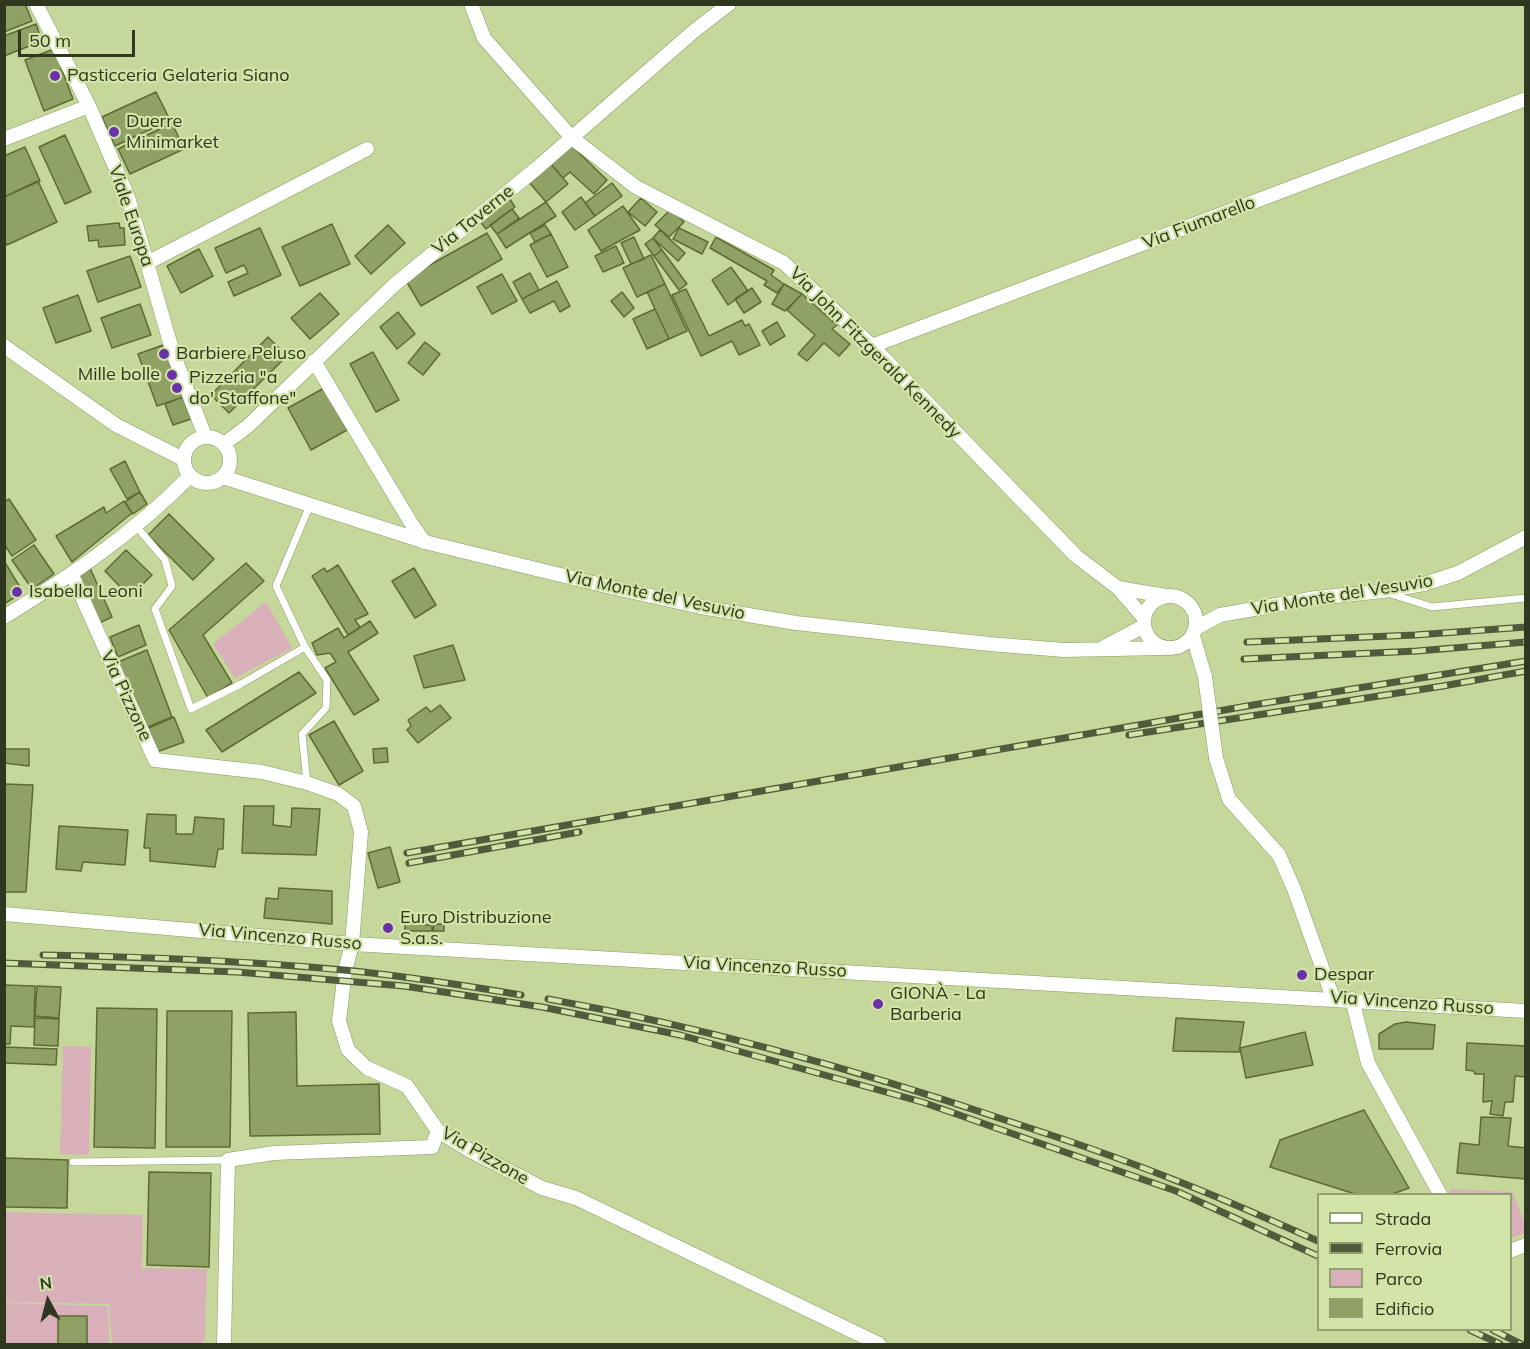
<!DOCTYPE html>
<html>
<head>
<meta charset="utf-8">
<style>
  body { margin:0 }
  #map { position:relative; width:1530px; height:1349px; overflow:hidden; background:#c5d79b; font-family:Mulish,sans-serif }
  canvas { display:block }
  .frame { position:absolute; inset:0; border:6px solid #30371f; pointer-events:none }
  .legend { position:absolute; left:1317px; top:1193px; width:195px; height:138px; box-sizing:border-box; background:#d2e4a7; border:2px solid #919f71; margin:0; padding:8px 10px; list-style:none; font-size:18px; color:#30371f }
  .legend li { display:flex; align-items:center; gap:12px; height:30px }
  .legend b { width:30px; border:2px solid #919f71 }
  .north { position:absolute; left:18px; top:1271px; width:60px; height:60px; -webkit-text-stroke:4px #d2e4a7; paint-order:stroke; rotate:353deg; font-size:16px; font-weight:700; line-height:24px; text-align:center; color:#30371f }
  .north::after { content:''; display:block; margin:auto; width:21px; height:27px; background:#30371f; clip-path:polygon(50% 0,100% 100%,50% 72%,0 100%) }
  .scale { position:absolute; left:18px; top:30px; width:117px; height:27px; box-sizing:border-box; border:3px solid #30371f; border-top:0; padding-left:8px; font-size:18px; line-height:21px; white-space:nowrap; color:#30371f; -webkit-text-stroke:4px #d2e4a7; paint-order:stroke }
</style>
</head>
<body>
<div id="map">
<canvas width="1530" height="1349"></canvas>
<div class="frame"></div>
<ul class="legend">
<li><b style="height:8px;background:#fff"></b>Strada</li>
<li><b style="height:8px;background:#515b3b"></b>Ferrovia</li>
<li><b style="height:16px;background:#d9b0ba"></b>Parco</li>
<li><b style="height:16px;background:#90a166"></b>Edificio</li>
</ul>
<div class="north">N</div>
<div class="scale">50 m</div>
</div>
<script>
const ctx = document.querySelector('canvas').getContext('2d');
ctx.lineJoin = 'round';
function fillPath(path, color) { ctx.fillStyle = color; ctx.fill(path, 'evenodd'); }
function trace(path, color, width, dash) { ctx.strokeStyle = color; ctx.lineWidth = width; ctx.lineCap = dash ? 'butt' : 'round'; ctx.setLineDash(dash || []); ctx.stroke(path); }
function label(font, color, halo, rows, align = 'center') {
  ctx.font = font + ' Mulish,sans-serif'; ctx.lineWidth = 4.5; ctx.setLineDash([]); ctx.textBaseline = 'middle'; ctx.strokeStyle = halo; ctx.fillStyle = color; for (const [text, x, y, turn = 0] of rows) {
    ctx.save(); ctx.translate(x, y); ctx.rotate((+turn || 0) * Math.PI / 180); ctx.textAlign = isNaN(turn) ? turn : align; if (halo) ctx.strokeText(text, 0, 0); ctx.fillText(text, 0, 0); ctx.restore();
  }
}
const green = new Path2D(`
  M 266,602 L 292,648 L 235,678 L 213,644 Z
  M 63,1046 L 91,1047 L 89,1155 L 60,1154 Z
  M 1449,1189 L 1513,1192 L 1525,1225 L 1525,1233 L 1511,1238 L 1510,1194 L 1451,1194 Z
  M 5,1212 L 143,1215 L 142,1268 L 207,1269 L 205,1339 L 201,1344 L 112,1344 L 109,1304 L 5,1302 Z
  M 5,1303 L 108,1306 L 109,1344 L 5,1344 Z`);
const building = new Path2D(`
  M 4,4 L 25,4 L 32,21 L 4,32 Z
  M 36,24 L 42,41 L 4,56 L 4,36 Z
  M 54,49 L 73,99 L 44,111 L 25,60 Z
  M 156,92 L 170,120 L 115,146 L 102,117 Z
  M 172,123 L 184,149 L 130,174 L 118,149 Z
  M 65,135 L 91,192 L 65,204 L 39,147 Z
  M 571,145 L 607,180 L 594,194 L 570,172 L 563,178 L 550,163 Z
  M 25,147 L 40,181 L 4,197 L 4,156 Z
  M 550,163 L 568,184 L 546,202 L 528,181 Z
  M 38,181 L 57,222 L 7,245 L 4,240 L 4,197 Z
  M 612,183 L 622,196 L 595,216 L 585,203 Z
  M 581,197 L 595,216 L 575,230 L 562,212 Z
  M 509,198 L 515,207 L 486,229 L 479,220 Z
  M 641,198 L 657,212 L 645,226 L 628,212 Z
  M 546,202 L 556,216 L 506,248 L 497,234 Z
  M 623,206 L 640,230 L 601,251 L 588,230 Z
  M 512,209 L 519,218 L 497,234 L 490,225 Z
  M 671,209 L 684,222 L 669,237 L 655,225 Z
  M 119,223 L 120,228 L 124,228 L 125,245 L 99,247 L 98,240 L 89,241 L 87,226 Z
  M 332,224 L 350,264 L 300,286 L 282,247 Z
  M 388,225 L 405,243 L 371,274 L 355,256 Z
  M 545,225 L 551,234 L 535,242 L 530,233 Z
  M 260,228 L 281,275 L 234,296 L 228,282 L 248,273 L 244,265 L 226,273 L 215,248 Z
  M 679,228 L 708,242 L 702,254 L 673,239 Z
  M 660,230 L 685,253 L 678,261 L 653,238 Z
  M 487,233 L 502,259 L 421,306 L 405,279 Z
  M 551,234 L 568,267 L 547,277 L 530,245 Z
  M 634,237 L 644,259 L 631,264 L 621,243 Z
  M 716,237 L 774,270 L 771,275 L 784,284 L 777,293 L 764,285 L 767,281 L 710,248 Z
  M 653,238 L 662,250 L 654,256 L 645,244 Z
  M 616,246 L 624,263 L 603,272 L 595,256 Z
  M 199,249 L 213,276 L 181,293 L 167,266 Z
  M 662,250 L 687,284 L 679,290 L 654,256 Z
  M 651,255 L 665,284 L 637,297 L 623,268 Z
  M 130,256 L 141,287 L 98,302 L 87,271 Z
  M 731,267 L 748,291 L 728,305 L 712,280 Z
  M 530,273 L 539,290 L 522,299 L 513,282 Z
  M 502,274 L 517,301 L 492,314 L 477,287 Z
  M 557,281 L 570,306 L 560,312 L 554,301 L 530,313 L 522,299 Z
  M 665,284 L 687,331 L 669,339 L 647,292 Z
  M 784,284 L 802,294 L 785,311 L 772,304 Z
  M 752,288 L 761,302 L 744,313 L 735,299 Z
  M 686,289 L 709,336 L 742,320 L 745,326 L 749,324 L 760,345 L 739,355 L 732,341 L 701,356 L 672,295 Z
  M 622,292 L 634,308 L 624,317 L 611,301 Z
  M 320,293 L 339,314 L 310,339 L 291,318 Z
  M 802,294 L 837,325 L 832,329 L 850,344 L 839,356 L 824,343 L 807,361 L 798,354 L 815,335 L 787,310 Z
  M 78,295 L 91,331 L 56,343 L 43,308 Z
  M 140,304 L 151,335 L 112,348 L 101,318 Z
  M 655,309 L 669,339 L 647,349 L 633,319 Z
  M 398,312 L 415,334 L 397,349 L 380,327 Z
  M 777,322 L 785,336 L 770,345 L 762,331 Z
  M 268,337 L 287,356 L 229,413 L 211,395 Z
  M 425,342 L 440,354 L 423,375 L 408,363 Z
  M 163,345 L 183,397 L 157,406 L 138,354 Z
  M 373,352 L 399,400 L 376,412 L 350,364 Z
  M 324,388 L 347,430 L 311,450 L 288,408 Z
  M 183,397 L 191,419 L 173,425 L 165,404 Z
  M 125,461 L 140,492 L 127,499 L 110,469 Z
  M 140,492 L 147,504 L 133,514 L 125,502 Z
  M 9,499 L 36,540 L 12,556 L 4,544 L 4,502 Z
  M 124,501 L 132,513 L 72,562 L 56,536 L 104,507 L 106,513 Z
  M 169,514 L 214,559 L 193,580 L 148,535 Z
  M 34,545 L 54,574 L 32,589 L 12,560 Z
  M 126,550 L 152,575 L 130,597 L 105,571 Z
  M 4,561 L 23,592 L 4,604 Z
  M 246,563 L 264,581 L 203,635 L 232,683 L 208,698 L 169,630 Z
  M 338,565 L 368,614 L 355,620 L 360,627 L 348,635 L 312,576 L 324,568 L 327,572 Z
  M 90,568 L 112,617 L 97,624 L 78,584 L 81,575 Z
  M 414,568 L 436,605 L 415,618 L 392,581 Z
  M 370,621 L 378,633 L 348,652 L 379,700 L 354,715 L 325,668 L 336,662 L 330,653 L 317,655 L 312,643 L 338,628 L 344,638 Z
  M 139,625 L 146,645 L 118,657 L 110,637 Z
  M 453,645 L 465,680 L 424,688 L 414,656 Z
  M 147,650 L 172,717 L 143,729 L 118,662 Z
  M 299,672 L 316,693 L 222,752 L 206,730 Z
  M 440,705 L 451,718 L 418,743 L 407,730 L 411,726 L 408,720 L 426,707 L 431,712 Z
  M 174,717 L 184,742 L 154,753 L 144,730 Z
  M 334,721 L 363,771 L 339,785 L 309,735 Z
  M 387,748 L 388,762 L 374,763 L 373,749 Z
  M 4,749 L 29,749 L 29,766 L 4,763 Z
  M 4,784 L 33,785 L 26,892 L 4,892 Z
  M 244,806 L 274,806 L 273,825 L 291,827 L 292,808 L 320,809 L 316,855 L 242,853 Z
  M 147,814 L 176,815 L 176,834 L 193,834 L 195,817 L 224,819 L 223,849 L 218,849 L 215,867 L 150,861 L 150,848 L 144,848 Z
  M 59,826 L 128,830 L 125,865 L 83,862 L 81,871 L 56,869 Z
  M 390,847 L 400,882 L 378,888 L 368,853 Z
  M 279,888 L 332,891 L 332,924 L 264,918 L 266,898 L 278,899 Z
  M 405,924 L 432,925 L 432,931 L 405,931 Z
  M 434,924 L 444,924 L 444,931 L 433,931 Z
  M 4,985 L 35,986 L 34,1027 L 11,1026 L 10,1044 L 4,1044 Z
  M 37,986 L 61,987 L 59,1018 L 35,1016 Z
  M 97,1008 L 157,1009 L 155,1148 L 94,1147 Z
  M 167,1011 L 232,1011 L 230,1147 L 166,1147 Z
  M 296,1012 L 297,1086 L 379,1084 L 380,1134 L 250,1136 L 248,1013 Z
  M 35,1018 L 59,1019 L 58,1046 L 34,1045 Z
  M 1176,1018 L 1244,1022 L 1239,1052 L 1173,1051 Z
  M 1406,1022 L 1435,1025 L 1433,1049 L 1379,1049 L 1379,1034 L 1395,1024 Z
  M 1305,1032 L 1313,1065 L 1246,1078 L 1240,1048 Z
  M 1467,1043 L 1526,1046 L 1526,1077 L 1515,1076 L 1513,1102 L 1505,1102 L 1503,1116 L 1490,1114 L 1492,1101 L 1483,1102 L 1484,1074 L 1475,1074 L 1474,1071 L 1466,1070 Z
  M 4,1047 L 57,1049 L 56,1065 L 4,1063 Z
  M 1364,1110 L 1409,1188 L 1392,1194 L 1355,1194 L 1270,1167 L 1280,1140 Z
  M 1481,1117 L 1511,1118 L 1508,1146 L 1526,1148 L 1526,1179 L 1457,1173 L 1460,1143 L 1479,1145 Z
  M 4,1158 L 68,1160 L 67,1208 L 4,1207 Z
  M 149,1172 L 211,1173 L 209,1267 L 147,1265 Z
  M 58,1316 L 87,1316 L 87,1344 L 58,1344 Z`);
const service = new Path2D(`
  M 136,526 L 165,560 L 172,586 L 155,609 L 191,709 L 241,684 L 305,647 L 276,586 L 310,505
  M 1388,593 L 1432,607 L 1526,598
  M 305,647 L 327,680 L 326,708 L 302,734 L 307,783
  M 73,1162 L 228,1160`);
const minor = new Path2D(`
  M 36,4 L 89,106 L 128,197 L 173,353 L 205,436
  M 471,4 L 484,38 L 572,138 L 636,187 L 784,263 L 872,346 L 1076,556 L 1118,588 L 1144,618
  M 4,139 L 89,106
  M 147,263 L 367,149
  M 4,346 L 116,425 L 183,459
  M 872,346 L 1526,99
  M 314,361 L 411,523 L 424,542
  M184 460a23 23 0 1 1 46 0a23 23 0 1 1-46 0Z
  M 224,444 L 248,426 L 394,285 L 537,168 L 694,31 L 729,4
  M 223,477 L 429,543 L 606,586 L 701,607 L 796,623 L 989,644 L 1064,650 L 1164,648
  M 72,575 L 155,760 L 262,772 L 307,783 L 338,794 L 354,806 L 361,832 L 357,883 L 352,944 L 345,971 L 339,1021 L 348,1050 L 367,1068 L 407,1086 L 438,1131 L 469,1150 L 542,1188 L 576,1198 L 879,1344
  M 1118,588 L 1166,596
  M1144 622a26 26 0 1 1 52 0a26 26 0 1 1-52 0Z
  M 4,617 C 72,575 134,533 190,476
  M 1196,628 L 1220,615 L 1316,598 L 1383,591 L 1424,584 L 1458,573 L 1526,537
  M 1193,636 L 1205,677
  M 1104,647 L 1144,626
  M 1216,758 L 1229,799 L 1279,855 L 1294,889 L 1333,998
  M 4,914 L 352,944 L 1526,1011
  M 1352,999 L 1368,1063 L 1440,1194
  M 1510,1251 L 1526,1245
  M 224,1344 L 228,1160 L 274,1153 L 432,1147 L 438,1131`);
const rail = new Path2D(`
  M 1247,642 L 1415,635 L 1526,627
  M 1244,659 L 1417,651 L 1526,642
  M 1129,735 L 1443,686 L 1526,671
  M 407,853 L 1253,705 L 1526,661
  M 409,863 L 579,832
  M 43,955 C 150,957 257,961 363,972 C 416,978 469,986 521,995
  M 4,963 L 237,972 L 404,986 L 542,1007 L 680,1035 L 922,1102 L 1176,1191 L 1318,1256
  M 548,999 C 703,1027 855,1069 1005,1120 C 1061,1138 1117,1157 1172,1179 C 1222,1198 1270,1220 1318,1241
  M 1470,1330 L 1500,1344
  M 1493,1330 L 1521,1344`);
const minorBridge = new Path2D(`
  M 1205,677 L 1216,758`);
const markers = [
  [55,76,6,"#6a30a7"],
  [114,132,6,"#6a30a7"],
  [164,354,6,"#6a30a7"],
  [172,375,6,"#6a30a7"],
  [177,388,6,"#6a30a7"],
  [17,592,6,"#6a30a7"],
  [388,928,6,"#6a30a7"],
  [1302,975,6,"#6a30a7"],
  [878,1004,6,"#6a30a7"]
];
const poiNames = [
  ["Pasticceria Gelateria Siano",67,76],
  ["Duerre",126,122],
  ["Minimarket",126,143],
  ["Barbiere Peluso",176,354],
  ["Mille bolle",160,375,"right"],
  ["Pizzeria \"a",189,378],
  ["do' Staffone\"",189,399],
  ["Isabella Leoni",29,592],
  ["Euro Distribuzione",400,918],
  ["S.a.s.",400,939],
  ["Despar",1314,975],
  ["GIONÀ - La",890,994],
  ["Barberia",890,1015]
];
const streetNames = [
  ["Viale Europa",131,216,71],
  ["Via Taverne",473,220,-39],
  ["Via Fiumarello",1199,223,-21],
  ["Via John Fitzgerald Kennedy",875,353,45],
  ["Via Monte del Vesuvio",655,595,12],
  ["Via Monte del Vesuvio",1342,595,-9],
  ["Via Pizzone",126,696,65],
  ["Via Vincenzo Russo",280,937,5],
  ["Via Vincenzo Russo",765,967,3],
  ["Via Vincenzo Russo",1412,1003,4],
  ["Via Pizzone",485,1156,30]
];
fillPath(green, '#d9b0ba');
fillPath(building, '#90a166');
trace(building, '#5b6b32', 1.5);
trace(service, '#899a60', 8);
trace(minor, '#899a60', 15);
trace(service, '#fff', 7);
trace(minor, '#fff', 14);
trace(rail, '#515b3b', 7);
trace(rail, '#d2e4a7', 4.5, [14]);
trace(minorBridge, '#899a60', 15, []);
trace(minorBridge, '#fff', 14);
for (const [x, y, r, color] of markers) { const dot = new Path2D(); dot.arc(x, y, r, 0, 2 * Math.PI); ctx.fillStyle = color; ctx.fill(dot); trace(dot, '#d2e4a7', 2); }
label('18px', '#30371f', '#d2e4a7', poiNames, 'left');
label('18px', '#30371f', '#d2e4a7', streetNames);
</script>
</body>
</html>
